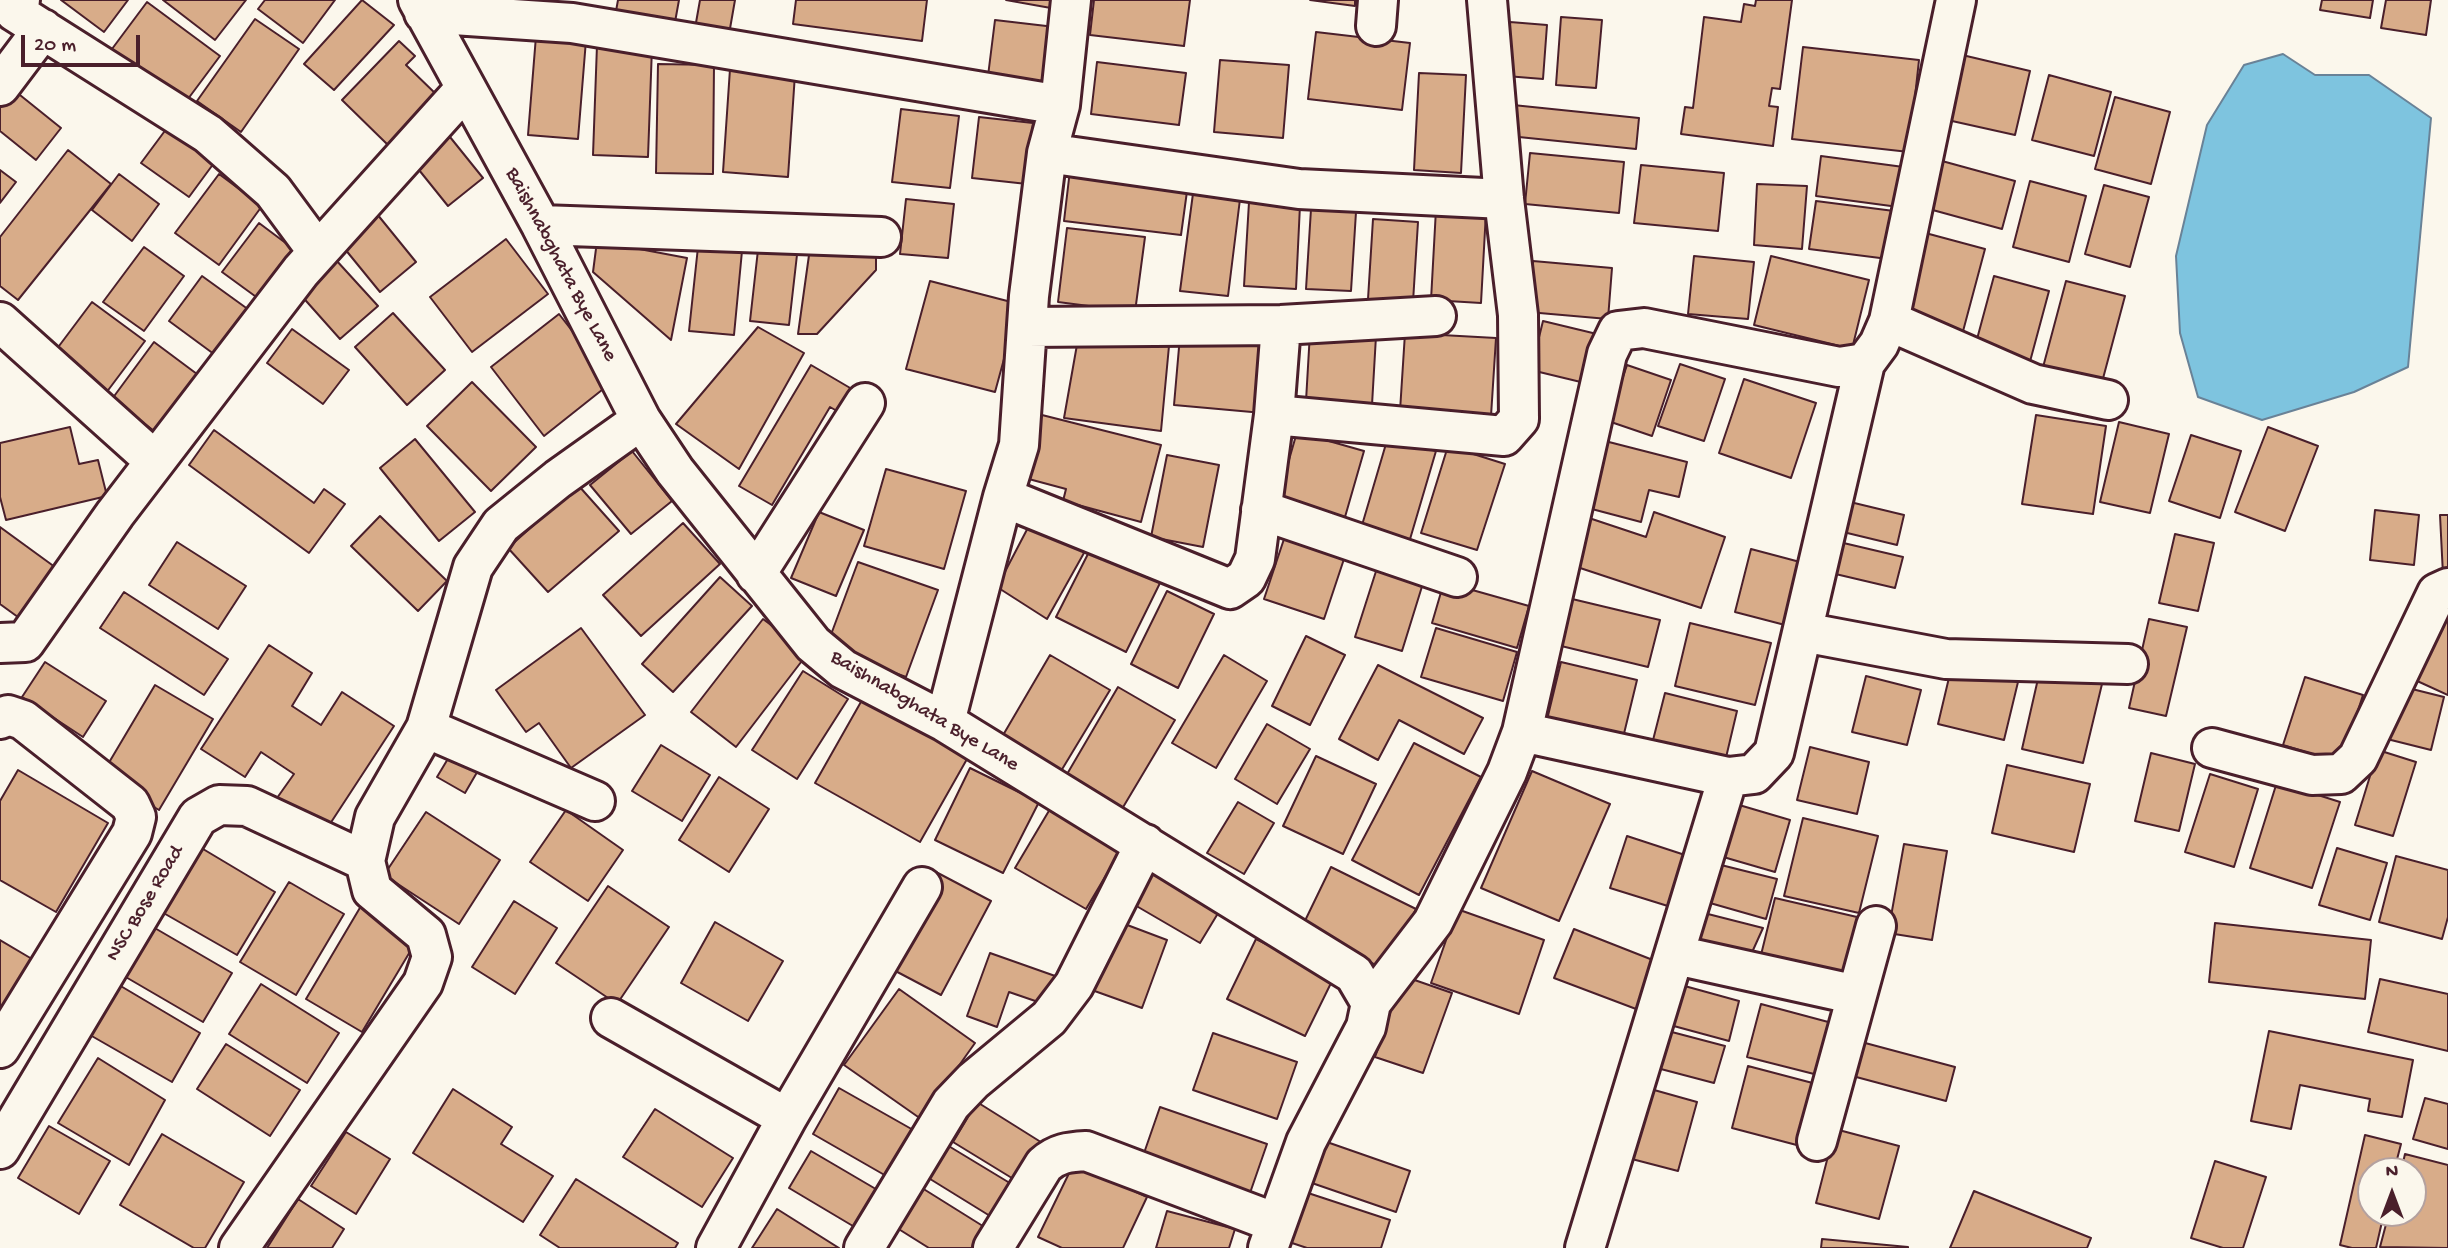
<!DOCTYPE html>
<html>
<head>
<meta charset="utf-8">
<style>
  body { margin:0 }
  #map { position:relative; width:2448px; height:1248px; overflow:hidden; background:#fbf7ec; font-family:"Gochi Hand",sans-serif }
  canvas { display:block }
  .north { position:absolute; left:2357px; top:1157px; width:70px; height:70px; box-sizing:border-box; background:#fbf7ec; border:2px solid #b4a19f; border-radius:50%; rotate:0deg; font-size:19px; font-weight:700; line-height:28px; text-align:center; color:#4a1f2b }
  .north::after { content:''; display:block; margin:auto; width:24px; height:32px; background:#4a1f2b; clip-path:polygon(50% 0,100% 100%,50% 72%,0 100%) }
  .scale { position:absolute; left:21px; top:35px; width:119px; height:32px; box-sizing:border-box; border:4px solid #4a1f2b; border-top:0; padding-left:9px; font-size:21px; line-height:24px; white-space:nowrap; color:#4a1f2b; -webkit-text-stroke:5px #fbf7ec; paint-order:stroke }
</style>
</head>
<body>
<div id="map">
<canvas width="2448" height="1248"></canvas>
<div class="north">N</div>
<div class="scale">20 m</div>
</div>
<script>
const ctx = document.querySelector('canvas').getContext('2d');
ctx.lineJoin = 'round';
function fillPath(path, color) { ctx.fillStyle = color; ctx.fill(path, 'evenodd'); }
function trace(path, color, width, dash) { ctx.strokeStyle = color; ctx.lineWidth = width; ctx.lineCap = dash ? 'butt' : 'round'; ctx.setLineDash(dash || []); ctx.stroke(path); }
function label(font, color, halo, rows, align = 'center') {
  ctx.font = font + ' "Gochi Hand",sans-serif'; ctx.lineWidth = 5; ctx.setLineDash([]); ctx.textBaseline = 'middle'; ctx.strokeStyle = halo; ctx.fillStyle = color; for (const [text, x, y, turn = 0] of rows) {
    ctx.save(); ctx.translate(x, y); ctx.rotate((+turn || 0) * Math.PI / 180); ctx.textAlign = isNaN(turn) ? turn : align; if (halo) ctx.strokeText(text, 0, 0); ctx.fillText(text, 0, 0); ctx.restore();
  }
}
const water = new Path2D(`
  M 2283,54 L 2315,75 L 2369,75 L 2431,118 L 2408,367 L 2354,392 L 2262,420 L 2198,397 L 2180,333 L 2176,256 L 2207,125 L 2244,65 Z`);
const building = new Path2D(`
  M 61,0 L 128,0 L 104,32 Z
  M 163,0 L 246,0 L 215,40 Z
  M 265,0 L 335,0 L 303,43 L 258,9 Z
  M 362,0 L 394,25 L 334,90 L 304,64 Z
  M 618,0 L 679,0 L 675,22 L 616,11 Z
  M 700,0 L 735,0 L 728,40 L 694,34 Z
  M 796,0 L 927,0 L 922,41 L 793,24 Z
  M 1006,0 L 1064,0 L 1062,10 Z
  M 1094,0 L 1190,0 L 1184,46 L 1090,35 Z
  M 1310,0 L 1355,0 L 1355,6 Z
  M 1756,0 L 1792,0 L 1780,89 L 1772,88 L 1769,106 L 1778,107 L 1773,146 L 1681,134 L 1685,107 L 1693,108 L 1704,17 L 1741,22 L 1744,4 L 1755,6 Z
  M 2322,0 L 2373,0 L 2370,18 L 2320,10 Z
  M 2386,0 L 2431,0 L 2426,35 L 2381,28 Z
  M 147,2 L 220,56 L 179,111 L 106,57 Z
  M 1561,17 L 1602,20 L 1596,88 L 1556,85 Z
  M 255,19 L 299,49 L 241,132 L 197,101 Z
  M 995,20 L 1055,27 L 1047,92 L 987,84 Z
  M 1510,22 L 1547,25 L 1543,79 L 1506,76 Z
  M 1316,32 L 1410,43 L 1402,110 L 1308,99 Z
  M 536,36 L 586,40 L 578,139 L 528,135 Z
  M 399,41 L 415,56 L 406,65 L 438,96 L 389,146 L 342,100 Z
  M 597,45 L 652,47 L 648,157 L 593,155 Z
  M 1803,47 L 1919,60 L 1909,152 L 1792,139 Z
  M 1958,54 L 2030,71 L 2015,135 L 1943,119 Z
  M 1220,60 L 1289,65 L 1283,138 L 1214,132 Z
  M 1097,62 L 1186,73 L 1179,125 L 1091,114 Z
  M 658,64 L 714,65 L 713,174 L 656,173 Z
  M 730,69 L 795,74 L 788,177 L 723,172 Z
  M 1419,73 L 1466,75 L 1461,173 L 1414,170 Z
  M 2049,75 L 2111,92 L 2094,156 L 2032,140 Z
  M 10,87 L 61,128 L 36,160 L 0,131 L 0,99 Z
  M 2115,97 L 2170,112 L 2151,184 L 2095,169 Z
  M 1513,105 L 1639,118 L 1636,149 L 1509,136 Z
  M 901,109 L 959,116 L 950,188 L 892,182 Z
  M 979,117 L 1033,123 L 1027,184 L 972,178 Z
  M 167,128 L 214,163 L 189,197 L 141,163 Z
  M 450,137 L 483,178 L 448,206 L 415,165 Z
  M 68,150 L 111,184 L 18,300 L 0,286 L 0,237 Z
  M 1530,153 L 1624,162 L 1619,213 L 1525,204 Z
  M 1821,156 L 1911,168 L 1906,208 L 1816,196 Z
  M 1942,161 L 2015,181 L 2002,229 L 1929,209 Z
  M 1641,165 L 1724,173 L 1718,231 L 1634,223 Z
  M 0,170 L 16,182 L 0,203 Z
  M 1070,170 L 1188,184 L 1181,235 L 1064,221 Z
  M 119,174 L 159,204 L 132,241 L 92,210 Z
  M 219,174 L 262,206 L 219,265 L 175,233 Z
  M 2030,181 L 2086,196 L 2069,262 L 2013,247 Z
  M 1757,184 L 1807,186 L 1802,249 L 1754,245 Z
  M 2104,185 L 2149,197 L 2130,267 L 2085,254 Z
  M 1194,186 L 1241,191 L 1228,296 L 1180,291 Z
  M 906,199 L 954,204 L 948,258 L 900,254 Z
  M 1816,201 L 1894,211 L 1888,259 L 1809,249 Z
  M 1249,202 L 1300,205 L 1296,289 L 1244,286 Z
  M 1311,209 L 1356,212 L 1351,291 L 1306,289 Z
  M 1436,209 L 1486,212 L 1481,303 L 1431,300 Z
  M 377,214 L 416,262 L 380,292 L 340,243 Z
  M 1373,219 L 1418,222 L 1413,302 L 1368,299 Z
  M 259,223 L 295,250 L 259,299 L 222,272 Z
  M 1067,228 L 1145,237 L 1135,312 L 1058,302 Z
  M 1918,231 L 1985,249 L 1962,335 L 1894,316 Z
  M 506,239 L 548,294 L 472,352 L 430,297 Z
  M 597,241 L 687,258 L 671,340 L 593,272 Z
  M 759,241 L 798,246 L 789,325 L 750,321 Z
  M 144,247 L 184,276 L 144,331 L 103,302 Z
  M 698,247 L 742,251 L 734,335 L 689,331 Z
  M 810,248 L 876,256 L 876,270 L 817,334 L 798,334 Z
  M 1694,256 L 1754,262 L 1748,319 L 1688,314 Z
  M 1771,256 L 1869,280 L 1852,349 L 1754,325 Z
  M 336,260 L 378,306 L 340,339 L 299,293 Z
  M 1533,261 L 1612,268 L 1608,319 L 1528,312 Z
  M 202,276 L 256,315 L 222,360 L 169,321 Z
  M 1994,276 L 2049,291 L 2028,369 L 1973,354 Z
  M 930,281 L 1019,304 L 995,392 L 906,369 Z
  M 2066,281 L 2125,296 L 2101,386 L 2042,371 Z
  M 92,302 L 145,341 L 103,397 L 50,358 Z
  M 393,313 L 445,370 L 407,405 L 355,347 Z
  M 559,314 L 612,382 L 544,436 L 491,367 Z
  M 1543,321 L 1601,335 L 1589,384 L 1531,370 Z
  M 758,327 L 804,353 L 739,469 L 676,424 Z
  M 292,329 L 349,370 L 323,404 L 267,363 Z
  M 1310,332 L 1376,336 L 1372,405 L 1306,401 Z
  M 1405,333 L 1496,338 L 1491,416 L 1400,411 Z
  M 1180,336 L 1269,344 L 1263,413 L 1174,405 Z
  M 1078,339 L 1169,346 L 1161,431 L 1064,418 Z
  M 154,342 L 205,380 L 162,437 L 112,399 Z
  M 1680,364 L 1725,379 L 1704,441 L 1658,426 Z
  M 811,365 L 857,392 L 844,415 L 830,407 L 772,505 L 739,486 Z
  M 1627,365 L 1671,380 L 1652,436 L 1608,421 Z
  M 1744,379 L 1816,403 L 1791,478 L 1719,453 Z
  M 472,382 L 536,447 L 491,491 L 427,426 Z
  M 1042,415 L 1161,445 L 1141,522 L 1063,501 L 1066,489 L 1025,478 Z
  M 2036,415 L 2106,426 L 2093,514 L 2022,504 Z
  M 2119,422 L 2169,434 L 2150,513 L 2100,502 Z
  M 70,427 L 79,464 L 98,460 L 107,496 L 6,520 L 0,497 L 0,443 Z
  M 2268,427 L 2318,446 L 2285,531 L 2235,512 Z
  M 214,430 L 314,503 L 324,489 L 345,504 L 309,553 L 189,465 Z
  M 1297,432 L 1364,451 L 1345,517 L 1278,498 Z
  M 2191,435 L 2241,451 L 2220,518 L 2169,501 Z
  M 1388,437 L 1436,451 L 1408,546 L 1360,532 Z
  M 415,439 L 475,512 L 439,541 L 380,468 Z
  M 1605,441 L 1687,462 L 1679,497 L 1649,490 L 1641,522 L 1588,508 Z
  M 1448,446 L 1505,464 L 1477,550 L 1421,533 Z
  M 632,451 L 672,501 L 631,534 L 590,485 Z
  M 1167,455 L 1219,465 L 1203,547 L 1151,537 Z
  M 886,469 L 966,491 L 944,569 L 864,546 Z
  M 578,485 L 619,531 L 548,592 L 508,548 Z
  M 1846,501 L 1904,515 L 1897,545 L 1839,531 Z
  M 2375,510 L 2419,515 L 2414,565 L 2370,560 Z
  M 819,512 L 864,530 L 836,596 L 791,578 Z
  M 1654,512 L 1725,537 L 1701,608 L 1568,564 L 1583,516 L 1646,537 Z
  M 2440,515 L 2448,515 L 2448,574 L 2443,575 Z
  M 380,516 L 447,581 L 418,611 L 351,546 Z
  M 1033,518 L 1089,544 L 1047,619 L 997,587 Z
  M 683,523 L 720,564 L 641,636 L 603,595 Z
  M 0,527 L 59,570 L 22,620 L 0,604 Z
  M 1286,533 L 1346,553 L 1324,619 L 1264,599 Z
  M 2175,534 L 2214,543 L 2198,611 L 2159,603 Z
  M 1835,541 L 1903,557 L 1895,588 L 1827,572 Z
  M 177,542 L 246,586 L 218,629 L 149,585 Z
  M 1092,546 L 1161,581 L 1126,652 L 1056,617 Z
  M 1751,549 L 1800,562 L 1785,625 L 1735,612 Z
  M 858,562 L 938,590 L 906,677 L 826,648 Z
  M 1378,565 L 1424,580 L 1402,651 L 1355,637 Z
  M 720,577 L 752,606 L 673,692 L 642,664 Z
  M 1444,582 L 1529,606 L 1517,648 L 1432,623 Z
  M 1167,591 L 1214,614 L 1178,688 L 1131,664 Z
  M 124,592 L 228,659 L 204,695 L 100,628 Z
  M 1568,598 L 1660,620 L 1648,667 L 1557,645 Z
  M 2448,605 L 2448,695 L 2415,680 Z
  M 763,619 L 808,653 L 736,747 L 691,712 Z
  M 2149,619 L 2187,627 L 2166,716 L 2129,708 Z
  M 1690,623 L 1771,643 L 1755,705 L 1675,686 Z
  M 581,628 L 645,715 L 571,768 L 539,723 L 526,732 L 496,690 Z
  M 1436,628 L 1517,652 L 1503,701 L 1421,677 Z
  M 1306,636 L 1345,655 L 1310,725 L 1272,706 Z
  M 269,645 L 312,673 L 292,706 L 321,725 L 342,692 L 394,726 L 326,830 L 277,798 L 294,774 L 261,752 L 245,777 L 201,749 Z
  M 1050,655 L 1110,690 L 1058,776 L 999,742 Z
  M 1224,655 L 1267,681 L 1216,768 L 1172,743 Z
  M 45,662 L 106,701 L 83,737 L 22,697 Z
  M 1561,662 L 1637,680 L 1621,746 L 1545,728 Z
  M 1378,665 L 1483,718 L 1464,754 L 1399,720 L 1378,760 L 1339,739 Z
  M 1952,665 L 2018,682 L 2004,740 L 1938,724 Z
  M 2040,670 L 2102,684 L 2083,763 L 2022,749 Z
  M 803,671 L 848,699 L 797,779 L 752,750 Z
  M 1866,676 L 1921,690 L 1907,745 L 1852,732 Z
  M 2305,677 L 2363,695 L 2341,763 L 2283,745 Z
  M 155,685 L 213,719 L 159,810 L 101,776 Z
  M 2400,686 L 2444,697 L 2431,750 L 2387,739 Z
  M 1118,687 L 1175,720 L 1119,814 L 1063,781 Z
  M 866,693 L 971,752 L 920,842 L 815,783 Z
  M 1665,693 L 1737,711 L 1724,766 L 1651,748 Z
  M 1267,724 L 1310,749 L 1277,804 L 1235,779 Z
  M 1414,743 L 1481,777 L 1419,895 L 1352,860 Z
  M 661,745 L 710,775 L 682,821 L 632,791 Z
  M 455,747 L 483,762 L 465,793 L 437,777 Z
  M 1810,747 L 1869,762 L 1857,814 L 1797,800 Z
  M 2378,750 L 2416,762 L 2393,836 L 2355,825 Z
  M 2151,753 L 2195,764 L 2179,831 L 2135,821 Z
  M 1316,756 L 1376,784 L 1343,854 L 1283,826 Z
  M 2007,765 L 2090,784 L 2074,852 L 1992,833 Z
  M 970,768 L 1039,802 L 1003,873 L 935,840 Z
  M 18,770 L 108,823 L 56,912 L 0,880 L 0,801 Z
  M 1532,771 L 1610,804 L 1559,921 L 1481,888 Z
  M 2210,774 L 2258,789 L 2234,867 L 2185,852 Z
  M 719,777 L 769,809 L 729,872 L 679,840 Z
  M 2277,782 L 2340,802 L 2312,888 L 2250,868 Z
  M 1238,802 L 1274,823 L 1244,874 L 1207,853 Z
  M 1729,802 L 1790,820 L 1775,872 L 1713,854 Z
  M 1053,804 L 1124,845 L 1086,909 L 1015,868 Z
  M 566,810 L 623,850 L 588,901 L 530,862 Z
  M 426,812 L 500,860 L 459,924 L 384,875 Z
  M 1803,818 L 1878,836 L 1859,913 L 1784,896 Z
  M 1627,836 L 1688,856 L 1671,907 L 1610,888 Z
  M 1904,844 L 1947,851 L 1932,940 L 1888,933 Z
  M 198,846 L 275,892 L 237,955 L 160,911 Z
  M 2337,848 L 2387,863 L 2370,920 L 2319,905 Z
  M 2396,856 L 2448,870 L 2448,917 L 2442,939 L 2379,922 Z
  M 1713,863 L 1777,879 L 1766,919 L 1703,901 Z
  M 1331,867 L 1416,909 L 1386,970 L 1301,929 Z
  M 1153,871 L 1220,910 L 1200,943 L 1133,904 Z
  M 936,872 L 991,901 L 941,995 L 886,966 Z
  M 289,882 L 344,914 L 296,995 L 240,962 Z
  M 608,886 L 669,927 L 617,1004 L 556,963 Z
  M 1775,898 L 1857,917 L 1843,978 L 1760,959 Z
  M 514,901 L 557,928 L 515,994 L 472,967 Z
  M 361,906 L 417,940 L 362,1032 L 306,999 Z
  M 1457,909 L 1544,940 L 1519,1014 L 1431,983 Z
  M 1704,913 L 1763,928 L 1749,959 L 1695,949 Z
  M 1114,920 L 1167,940 L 1142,1008 L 1089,989 Z
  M 715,922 L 783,961 L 748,1021 L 681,983 Z
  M 2215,923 L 2371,940 L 2365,999 L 2209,982 Z
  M 153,927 L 232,973 L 203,1022 L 124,976 Z
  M 1574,929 L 1663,964 L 1644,1012 L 1554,978 Z
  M 1256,939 L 1334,977 L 1305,1036 L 1227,999 Z
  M 0,940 L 32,959 L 0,1013 Z
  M 990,953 L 1058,977 L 1047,1005 L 1009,992 L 997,1027 L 967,1016 Z
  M 1403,976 L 1452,993 L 1423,1073 L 1375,1057 Z
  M 2380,979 L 2448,994 L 2448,1051 L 2368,1032 Z
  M 261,984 L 339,1033 L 307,1083 L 229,1034 Z
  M 119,985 L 200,1033 L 172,1082 L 90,1035 Z
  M 1681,985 L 1739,1001 L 1729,1041 L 1670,1025 Z
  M 899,989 L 975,1043 L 921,1119 L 844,1065 Z
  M 1761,1004 L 1832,1023 L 1818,1075 L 1747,1057 Z
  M 1668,1031 L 1725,1046 L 1714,1083 L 1657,1068 Z
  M 2269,1031 L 2413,1060 L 2402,1117 L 2368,1111 L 2370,1099 L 2300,1085 L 2291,1129 L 2251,1121 Z
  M 1213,1033 L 1297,1062 L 1277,1119 L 1193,1090 Z
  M 1854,1040 L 1955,1067 L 1946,1101 L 1845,1074 Z
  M 226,1044 L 300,1090 L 270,1136 L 197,1089 Z
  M 98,1058 L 165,1100 L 129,1165 L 58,1123 Z
  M 1748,1066 L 1824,1086 L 1808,1148 L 1732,1128 Z
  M 839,1088 L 915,1131 L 888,1177 L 813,1134 Z
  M 1647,1088 L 1697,1102 L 1678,1171 L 1628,1158 Z
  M 453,1089 L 512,1127 L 501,1144 L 553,1176 L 523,1222 L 413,1153 Z
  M 2425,1098 L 2448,1104 L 2448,1149 L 2413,1139 Z
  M 977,1102 L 1044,1144 L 1020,1183 L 953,1142 Z
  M 1160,1107 L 1267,1144 L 1250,1193 L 1143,1156 Z
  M 655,1109 L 733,1158 L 702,1207 L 623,1157 Z
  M 49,1126 L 110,1161 L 79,1214 L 18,1178 Z
  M 1835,1129 L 1899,1146 L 1879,1219 L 1816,1203 Z
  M 346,1132 L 390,1159 L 356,1214 L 311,1186 Z
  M 162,1134 L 244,1182 L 205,1248 L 194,1248 L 120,1205 Z
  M 2365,1135 L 2401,1144 L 2394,1171 L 2371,1171 L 2371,1213 L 2384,1213 L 2376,1248 L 2352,1248 L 2340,1245 Z
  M 1324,1141 L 1410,1171 L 1396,1212 L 1309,1182 Z
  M 942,1142 L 1023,1191 L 1003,1224 L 922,1174 Z
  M 811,1151 L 886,1195 L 863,1232 L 789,1188 Z
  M 2405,1154 L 2448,1165 L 2448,1248 L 2380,1247 L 2389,1213 L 2413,1213 L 2413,1171 L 2401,1171 Z
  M 2215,1161 L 2266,1177 L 2243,1248 L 2223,1248 L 2191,1238 Z
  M 1074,1163 L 1147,1197 L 1123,1248 L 1062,1248 L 1038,1237 Z
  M 576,1179 L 678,1243 L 675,1248 L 560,1248 L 540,1235 Z
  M 914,1183 L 994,1233 L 985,1248 L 929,1248 L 889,1223 Z
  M 1974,1191 L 2091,1238 L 2087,1248 L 1950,1248 Z
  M 1305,1192 L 1390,1220 L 1381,1248 L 1307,1248 L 1289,1242 Z
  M 298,1199 L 344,1229 L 332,1248 L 267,1248 Z
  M 777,1209 L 839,1248 L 752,1248 Z
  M 1167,1211 L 1235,1229 L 1229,1248 L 1156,1248 Z
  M 1822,1239 L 1908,1247 L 1908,1248 L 1821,1248 Z`);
const minor = new Path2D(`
  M 20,0 L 15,12 L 208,134 L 273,191 L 318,252
  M 418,0 L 541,225 L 641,420 L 675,471 L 813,644 L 843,669 L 945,722 L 1354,974 L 1371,1003 L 1366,1027 L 1306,1142 L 1268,1248
  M 424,13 L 572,23 L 1060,105
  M 1376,26 L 1378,0
  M 0,86 L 43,29
  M 1047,153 L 1299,189 L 1504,199
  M 541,225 L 881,237
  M 1889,321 L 2033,384 L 2108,400
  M 0,322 L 155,461
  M 1027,327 L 1281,325 L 1436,316
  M 1274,415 L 1504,436 L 1519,419 L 1518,315 L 1504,199 L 1487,0
  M 1003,497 L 1230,589 L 1246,578 L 1255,559 L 1274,415 L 1281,325
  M 1261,510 L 1457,577
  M 756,574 L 865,403
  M 1803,632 L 1946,659 L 2128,664
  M 0,643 L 25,642 L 115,514 L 301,271 L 466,88
  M 0,719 L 8,715 L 23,720 L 130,804 L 136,817 L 132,833 L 0,1048
  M 945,722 L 1003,497 L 1019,445 L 1029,296 L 1047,153 L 1060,105 L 1071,0
  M 426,728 L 595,801
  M 1522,732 L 1728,777 L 1754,774 L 1774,753 L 1865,363
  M 2212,748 L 2312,775 L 2341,774 L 2358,758 L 2437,593 L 2448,588
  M 1676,955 L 1857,995
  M 1371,1003 L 1433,922 L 1507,772 L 1522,732 L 1607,354 L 1618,331 L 1644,328 L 1839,367 L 1865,363 L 1879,344 L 1889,321 L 1956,0
  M 611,1018 L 787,1118 L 716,1248
  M 787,1118 L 922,887
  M 1817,1141 L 1876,926
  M 0,1149 L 198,817 L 219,805 L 247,806 L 365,861
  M 239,1248 L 423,983 L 432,957 L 426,935 L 372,890 L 365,861 L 375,817 L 426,728 L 473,567 L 501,525 L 558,479 L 641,420
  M 864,1248 L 951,1104 L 973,1081 L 1049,1018 L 1074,985 L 1145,844
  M 993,1248 L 1044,1165 C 1057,1153 1069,1152 1086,1151 L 1276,1223
  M 1585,1248 L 1728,777`);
const streetNames = [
  ["Baishnabghata Bye Lane",560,265,62],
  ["Baishnabghata Bye Lane",924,712,31],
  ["NSC Bose Road",146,904,-59]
];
fillPath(water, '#7ec4df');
trace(water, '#698297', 2);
fillPath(building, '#d8ac89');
trace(building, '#4a1f2b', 2);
trace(minor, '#4a1f2b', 44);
trace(minor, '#fbf7ec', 38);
label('21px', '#4a1f2b', '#fbf7ec', streetNames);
</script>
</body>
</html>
